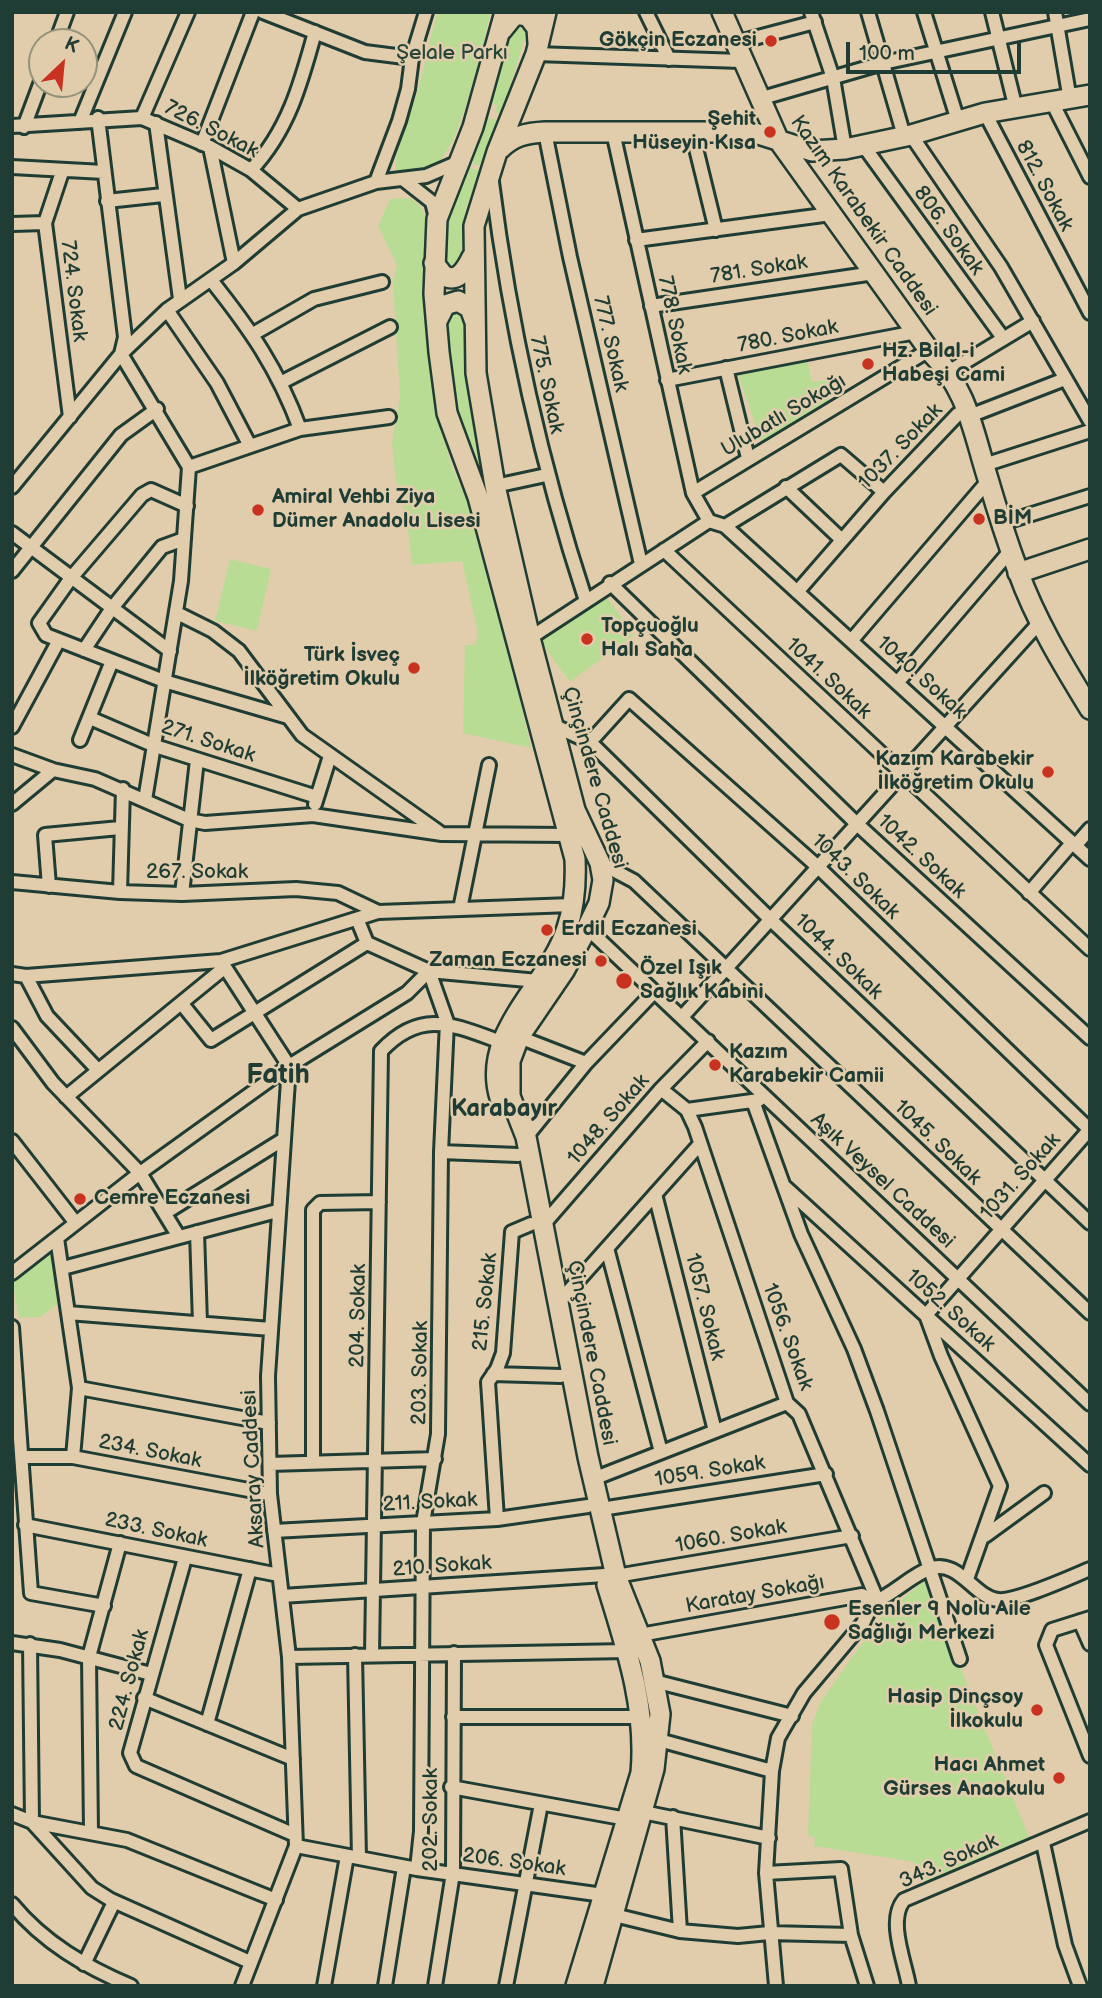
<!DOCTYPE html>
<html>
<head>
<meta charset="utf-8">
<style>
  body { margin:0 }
  #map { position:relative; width:1102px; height:1998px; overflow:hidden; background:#e1cdac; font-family:"Balsamiq Sans",sans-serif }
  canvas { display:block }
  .frame { position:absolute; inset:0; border:14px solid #1f3d34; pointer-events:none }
  .north { position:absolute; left:28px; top:28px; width:70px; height:70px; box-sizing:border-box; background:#e1cdac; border:2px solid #93937c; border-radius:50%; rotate:26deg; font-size:19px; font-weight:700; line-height:28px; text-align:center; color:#1f3d34 }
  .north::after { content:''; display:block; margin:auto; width:24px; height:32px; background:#c8321e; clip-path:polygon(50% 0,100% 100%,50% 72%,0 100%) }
  .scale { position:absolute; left:846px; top:42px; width:175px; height:32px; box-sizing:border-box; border:4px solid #1f3d34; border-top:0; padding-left:9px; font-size:21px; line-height:24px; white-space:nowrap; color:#1f3d34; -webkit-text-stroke:5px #e1cdac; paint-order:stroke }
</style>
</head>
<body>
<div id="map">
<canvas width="1102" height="1998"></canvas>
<div class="frame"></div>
<div class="north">K</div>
<div class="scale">100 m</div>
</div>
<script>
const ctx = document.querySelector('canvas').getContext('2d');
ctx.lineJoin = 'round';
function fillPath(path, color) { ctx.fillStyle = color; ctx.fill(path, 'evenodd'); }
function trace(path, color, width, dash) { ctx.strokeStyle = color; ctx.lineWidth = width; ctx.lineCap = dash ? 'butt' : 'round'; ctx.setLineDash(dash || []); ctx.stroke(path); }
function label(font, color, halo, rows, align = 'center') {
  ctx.font = font + ' "Balsamiq Sans",sans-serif'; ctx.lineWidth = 5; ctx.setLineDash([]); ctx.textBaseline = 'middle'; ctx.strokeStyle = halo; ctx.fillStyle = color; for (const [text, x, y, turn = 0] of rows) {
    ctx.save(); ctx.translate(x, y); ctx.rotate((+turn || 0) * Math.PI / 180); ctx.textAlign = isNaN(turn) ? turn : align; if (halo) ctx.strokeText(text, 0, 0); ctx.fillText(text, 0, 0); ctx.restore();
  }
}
const green = new Path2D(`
  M 438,12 L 491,12 C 482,45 461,149 434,166 C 425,171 407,171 396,173 C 393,147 410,118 417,93 C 425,66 429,39 438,12 Z
  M 517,24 L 524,25 L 527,31 L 501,115 L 495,112 L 497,105 L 491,103 L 511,30 Z
  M 487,117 L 498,120 L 480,166 L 472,164 Z
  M 470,168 L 479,170 L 465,211 L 461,263 L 449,270 C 432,246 459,192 470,168 Z
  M 410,198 L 420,206 L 425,216 L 425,304 L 439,424 L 452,467 L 482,533 L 531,748 L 463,733 L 465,645 L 475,645 L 478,634 L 462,561 L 412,565 L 407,521 L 396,482 L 392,442 L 400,397 L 393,282 L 397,265 L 378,226 L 390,199 Z
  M 452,311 L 460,311 L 464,317 L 466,373 L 484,485 L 456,406 L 446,317 Z
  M 807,358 L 812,382 L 828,380 L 829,403 L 762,443 L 737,372 Z
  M 230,559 L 271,569 L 257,631 L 215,621 Z
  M 605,595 L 634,635 L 570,682 L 541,642 Z
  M 51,1249 L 60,1302 L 40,1317 L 19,1318 L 12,1278 Z
  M 925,1580 L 1030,1840 L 926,1891 L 914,1862 L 814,1846 L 815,1838 L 808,1835 L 812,1724 L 821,1701 L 881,1617 Z`);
const street = new Path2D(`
  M 263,12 L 365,52 L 412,58
  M 646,12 L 669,59
  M 811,12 L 833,78 L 845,149
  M 868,12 L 904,136
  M 924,12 L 958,121
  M 992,12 L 1016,109
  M 1055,12 L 1070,100
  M 56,42 L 67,12
  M 735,43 L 815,22
  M 536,54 L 741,61
  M 759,99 L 883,63 L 1090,19
  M 1053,104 L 1090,177
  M 985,113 L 1090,313
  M 98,118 L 125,337 L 121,354 L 189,467 L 181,581 L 145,800
  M 142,118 L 188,12
  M 80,122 L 125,12
  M 156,123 L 180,299
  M 12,126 L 142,118 L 210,147 L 251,170 L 298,209
  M 24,127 L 42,79
  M 545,132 L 570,257 L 641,564
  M 613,132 L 693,493 L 709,521
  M 692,132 L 716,230
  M 911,135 L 1001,267 L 1090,421
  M 202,144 L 253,12
  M 863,145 L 1003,338
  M 210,147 L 234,263
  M 12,167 L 104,172
  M 251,170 C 288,131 301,83 315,32
  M 62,172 L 45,223 L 70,417
  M 404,180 L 432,202 L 436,218
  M 376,182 L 399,121 L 408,89 L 412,58 L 426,12
  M 492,182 C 510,325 541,464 586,601
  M 107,201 L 163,195
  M 12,224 L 45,223
  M 636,240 L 831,214
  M 211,280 C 250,329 278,369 300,429
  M 651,306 L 874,273
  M 167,310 L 217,383 L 250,446
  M 253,334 L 314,299 L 382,282
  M 726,368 L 748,458
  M 950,371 L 1033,321
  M 667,380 L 916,332
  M 282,382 L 390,327
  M 984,465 L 1090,431
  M 189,467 L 300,429 L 389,417
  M 495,486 L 546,475
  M 12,487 L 121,354 L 167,310 L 234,263 L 298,209 L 376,182 L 426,176 L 461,161
  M 786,487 L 842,540
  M 693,493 L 929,350
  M 187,506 L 151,490 L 142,495 L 71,578 L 39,623 L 46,635 L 164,681 L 288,717
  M 709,521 L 725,526 L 1090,859
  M 1003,523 L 1090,496
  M 725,526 L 841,455 L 884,492
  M 12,533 L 170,651
  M 664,550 L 1090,949
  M 12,571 L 121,435 L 157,409
  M 610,583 L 857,824 L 1090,1038
  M 797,592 L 884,492 L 958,414 L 972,415 L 1065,379
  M 177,613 L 213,631 L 239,651 L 302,735 L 439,832
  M 530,638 L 709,521
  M 851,641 L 988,481
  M 84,650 L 112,608 L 162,547 L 184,539
  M 897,683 L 1011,550
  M 90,718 L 155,746 L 317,797
  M 555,726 L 590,742 L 770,919 L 1090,1223
  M 12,727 L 59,640
  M 80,740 L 112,661
  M 590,742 L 629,699 L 818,867 L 1090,1130
  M 12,755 L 53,770 L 95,779 L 189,820 L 205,823 L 313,815 L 442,834 L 569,835
  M 12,804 L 53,770
  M 315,804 L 330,756
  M 1075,846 L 1090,829
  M 600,863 L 634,881 L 1090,1313
  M 12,882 L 120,892 L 182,894 L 296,889 L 338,893 L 378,912
  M 49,886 L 45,835 L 120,828
  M 120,892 L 123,789
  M 1029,893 L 1072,843
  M 182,894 L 197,760
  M 460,909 L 489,765
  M 358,921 L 367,943 L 429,971 L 447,1022 L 441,1152 L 438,1434 L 423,1523 L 421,1831 L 417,1869
  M 587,928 L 1090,1404
  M 221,961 L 289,1066 L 268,1376 L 270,1494 L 289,1657 L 296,1846 L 242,1986
  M 12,974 L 26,976 L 221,961 L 378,912 L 572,905
  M 26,976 L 47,1016 L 97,1069
  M 182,1004 L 211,1040 L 367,943
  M 682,1017 L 1040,622
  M 12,1028 L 53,1083 L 140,1173 L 179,1237
  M 519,1037 L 586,1063
  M 661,1089 L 687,1110 L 695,1127 L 787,1403 L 799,1414 L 876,1597 L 863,1623 L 804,1693 L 778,1738 L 772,1771 L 766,1873 L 776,1986
  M 66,1097 L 224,968
  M 753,1101 L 801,1234 L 854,1349 L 877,1411 L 960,1659
  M 687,1110 L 759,1100
  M 526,1137 L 586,1063 L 654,992
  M 12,1141 L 75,1222
  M 441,1152 L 518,1155
  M 785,1187 L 1090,1465
  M 655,1194 L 715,1431
  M 165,1213 L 284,1139
  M 542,1226 L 661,1089 L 708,1041
  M 197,1232 L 200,1323
  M 57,1238 L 79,1388 L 73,1457
  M 607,1248 L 661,1452
  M 63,1268 L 277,1211
  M 12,1273 L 140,1173 L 289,1066 L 407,993 L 429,971 L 538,981
  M 558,1303 L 700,1144
  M 68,1313 L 271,1329
  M 12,1327 L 31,1593 L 104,1606
  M 493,1374 L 561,1376
  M 79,1388 L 269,1423
  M 22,1457 L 73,1457 L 270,1494
  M 313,1462 L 313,1210 L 320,1203 L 379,1202
  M 270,1464 L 435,1459
  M 593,1479 L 787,1403
  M 601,1509 L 826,1474
  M 497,1519 L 488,1382 L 497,1369 L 503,1353 L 512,1232 L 531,1224
  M 25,1525 L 279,1575
  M 274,1531 L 497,1519 L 588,1506
  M 985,1536 L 1044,1493
  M 185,1558 L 130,1753 L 136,1766 L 295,1835
  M 616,1576 L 852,1536
  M 967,1579 L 1000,1486 L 941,1356 L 926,1315 L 1090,1129
  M 282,1596 L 605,1575
  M 874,1602 C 894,1594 910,1576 929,1569 C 959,1558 973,1597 998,1600 C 1016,1602 1071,1577 1090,1569
  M 1090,1618 L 1052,1630 L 1046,1645 L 1090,1756
  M 1080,1621 L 1090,1644
  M 640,1635 L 862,1595 L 874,1602
  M 12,1643 L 60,1650 L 151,1674
  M 30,1644 L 32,1822 L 92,1888 L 111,1900 L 250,1962
  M 355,1655 L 359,1858
  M 372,1655 L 381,1051 C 421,1008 454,1025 501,1042
  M 289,1657 L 629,1651
  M 654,1681 L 792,1716
  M 144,1698 L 293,1759
  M 453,1717 L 641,1717
  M 207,1724 L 250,1569
  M 659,1740 L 772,1771
  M 451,1787 L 627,1819
  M 643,1812 L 769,1838
  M 12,1814 L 32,1822 L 127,1840 L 276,1900
  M 673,1817 L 680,1931
  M 91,1832 L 89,1657 L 120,1543
  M 1043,1843 L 1065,1945 L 1080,1986
  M 296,1846 L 417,1869 L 603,1895
  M 766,1873 L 841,1869 L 851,1935 L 867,1986
  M 12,1904 C 44,1943 86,1967 131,1986
  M 614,1915 L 680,1931 L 738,1936 L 769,1933 L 851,1935
  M 84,1964 L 114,1902
  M 324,1986 L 347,1856
  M 385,1986 L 404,1867
  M 435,1986 L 453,1873 L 454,1653
  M 506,1986 L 541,1804
  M 909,1986 C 905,1962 887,1920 904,1900 L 1090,1821`);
const secondary = new Path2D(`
  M 546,12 L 536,54 L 497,152 L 474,226 L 476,373 L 495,486 L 530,638 L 575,810 L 600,863 L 603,880 L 599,903 L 587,928 L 564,971 L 519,1037 L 510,1061 L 510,1096 L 526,1137 L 588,1457 L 616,1576 L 650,1661 L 660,1714 L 654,1769 L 593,1986
  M 722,12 L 779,141 L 929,350 C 968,390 972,428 988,479 C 997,510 1007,541 1018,571 C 1035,619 1063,665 1090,709
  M 502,30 L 515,14 L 528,16 L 537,28 L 538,43
  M 500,149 C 513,136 526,133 545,132 L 752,132 L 812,151 L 845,149 L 911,135 L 985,113 L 1090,95
  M 434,263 L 443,275 C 458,284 466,269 472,257
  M 437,321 L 445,305 L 458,301 L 470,308 L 475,322
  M 1018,573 L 1090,549
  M 500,1098 C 480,1032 549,986 567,928 C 575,905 576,882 575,859 L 478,497 L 447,413 L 439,352 L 434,294 L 437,219 L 473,127 L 505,12
  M 576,1986 L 641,1773 C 647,1707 626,1647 607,1585`);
const markers = [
  [771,41,7,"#c8321e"],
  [770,132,7,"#c8321e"],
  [868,364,7,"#c8321e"],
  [258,510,7,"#c8321e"],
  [979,519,7,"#c8321e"],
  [587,639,7,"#c8321e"],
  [414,668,7,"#c8321e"],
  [1048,772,7,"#c8321e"],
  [547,930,7,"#c8321e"],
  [601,961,7,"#c8321e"],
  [624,981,9,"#c8321e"],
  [715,1065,7,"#c8321e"],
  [80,1199,7,"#c8321e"],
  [832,1622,9,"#c8321e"],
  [1037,1710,7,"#c8321e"],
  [1059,1778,7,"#c8321e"]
];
const poiNames = [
  ["Gökçin Eczanesi",757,41,"right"],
  ["Şehit",756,120,"right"],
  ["Hüseyin Kısa",756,144,"right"],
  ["Hz. Bilal-i",882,352],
  ["Habeşi Cami",882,376],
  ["Amiral Vehbi Ziya",272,498],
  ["Dümer Anadolu Lisesi",272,522],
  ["BİM",993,519],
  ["Topçuoğlu",601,627],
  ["Halı Saha",601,651],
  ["Türk İsveç",400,656,"right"],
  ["İlköğretim Okulu",400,680,"right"],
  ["Kazım Karabekir",1034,760,"right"],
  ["İlköğretim Okulu",1034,784,"right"],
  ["Erdil Eczanesi",561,930],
  ["Zaman Eczanesi",587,961,"right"],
  ["Özel Işık",640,969],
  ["Sağlık Kabini",640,993],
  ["Kazım",729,1053],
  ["Karabekir Camii",729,1077],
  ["Cemre Eczanesi",94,1199],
  ["Esenler 9 Nolu Aile",848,1610],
  ["Sağlığı Merkezi",848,1634],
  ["Hasip Dinçsoy",1023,1698,"right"],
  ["İlkokulu",1023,1722,"right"],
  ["Hacı Ahmet",1045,1766,"right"],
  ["Gürses Anaokulu",1045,1790,"right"]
];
const parkNames = [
  ["Şelale Parkı",452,54]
];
const streetNames = [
  ["726. Sokak",211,130,27],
  ["812. Sokak",1044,186,62],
  ["Kazım Karabekir Caddesi",863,216,55],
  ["806. Sokak",948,231,54],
  ["781. Sokak",759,270,-9],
  ["724. Sokak",73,291,83],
  ["778. Sokak",674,325,78],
  ["780. Sokak",788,337,-11],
  ["777. Sokak",610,344,77],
  ["775. Sokak",546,385,78],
  ["Ulubatlı Sokağı",784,416,-31],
  ["1037. Sokak",901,447,-46],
  ["1040. Sokak",921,678,42],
  ["1041. Sokak",828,679,43],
  ["271. Sokak",208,742,18],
  ["Çinçindere Caddesi",594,778,74],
  ["1042. Sokak",921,857,43],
  ["267. Sokak",197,873],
  ["1043. Sokak",855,877,44],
  ["1044. Sokak",838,957,44],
  ["1048. Sokak",609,1120,-49],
  ["1045. Sokak",937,1143,44],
  ["1031. Sokak",1021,1177,-48],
  ["Aşık Veysel Caddesi",882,1181,43],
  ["215. Sokak",486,1302,-84],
  ["1057. Sokak",704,1307,76],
  ["1052. Sokak",950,1311,42],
  ["204. Sokak",359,1316,-89],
  ["1056. Sokak",787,1337,70],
  ["Çinçindere Caddesi",591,1353,79],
  ["203. Sokak",421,1373,-89],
  ["234. Sokak",150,1452,11],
  ["Aksaray Caddesi",254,1469,-93],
  ["1059. Sokak",710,1472,-9],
  ["211. Sokak",430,1503,-3],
  ["233. Sokak",156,1531,12],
  ["1060. Sokak",731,1537,-10],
  ["210. Sokak",442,1567,-4],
  ["Karatay Sokağı",755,1595,-10],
  ["224. Sokak",130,1680,-75],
  ["202. Sokak",432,1820,-90],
  ["343. Sokak",949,1862,-24],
  ["206. Sokak",514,1863,8]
];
const quarterNames = [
  ["Karabayır",504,1110]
];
const districtNames = [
  ["Fatih",278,1076]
];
fillPath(green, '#b9dc95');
trace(street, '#1f3d34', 18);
trace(secondary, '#1f3d34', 24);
trace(street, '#e1cdac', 12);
trace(secondary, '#e1cdac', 19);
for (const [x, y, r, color] of markers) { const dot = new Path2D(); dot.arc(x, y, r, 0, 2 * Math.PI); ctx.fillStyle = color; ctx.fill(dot); trace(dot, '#e1cdac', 2.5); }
label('bold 21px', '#1f3d34', '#e1cdac', poiNames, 'left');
label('21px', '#274539', '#e1cdac', parkNames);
label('21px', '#1f3d34', '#e1cdac', streetNames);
label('bold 24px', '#1f3d34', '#e1cdac', quarterNames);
label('bold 28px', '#1f3d34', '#e1cdac', districtNames);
</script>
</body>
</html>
